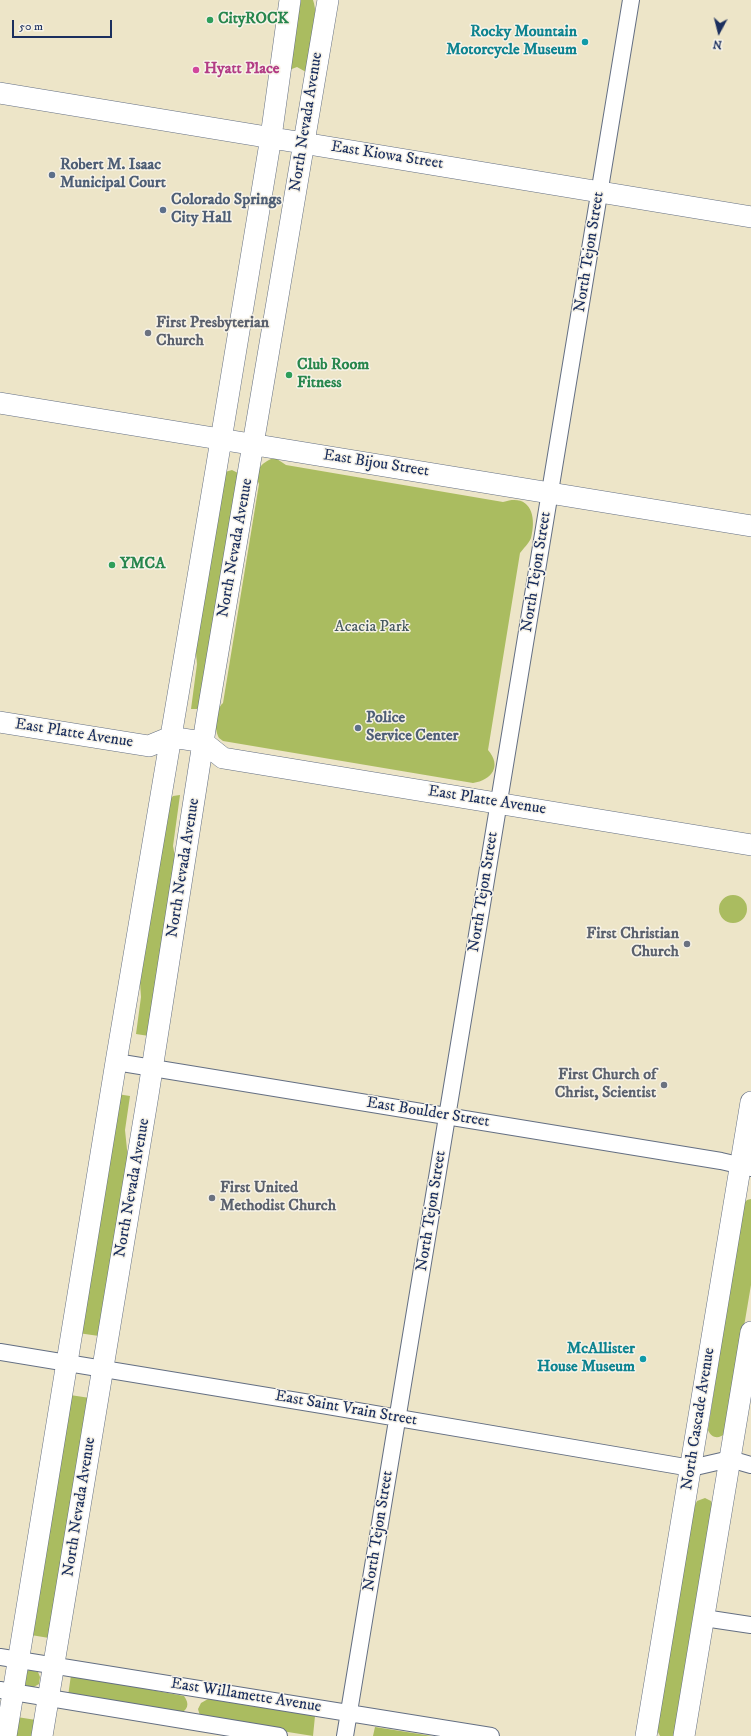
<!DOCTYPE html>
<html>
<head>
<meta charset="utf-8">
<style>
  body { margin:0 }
  #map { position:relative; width:751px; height:1736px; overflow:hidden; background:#ede5c8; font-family:"IM FELL DW Pica",serif }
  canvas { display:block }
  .north { position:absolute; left:699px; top:12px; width:40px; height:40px; -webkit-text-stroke:3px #f7f3e8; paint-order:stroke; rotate:187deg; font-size:11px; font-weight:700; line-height:16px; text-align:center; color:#1b2f5e }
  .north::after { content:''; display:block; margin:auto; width:14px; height:18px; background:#1b2f5e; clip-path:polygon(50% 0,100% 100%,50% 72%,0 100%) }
  .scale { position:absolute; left:12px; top:20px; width:100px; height:18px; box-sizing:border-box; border:2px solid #1b2f5e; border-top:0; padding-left:5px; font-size:12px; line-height:14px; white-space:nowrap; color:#1b2f5e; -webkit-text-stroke:3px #f7f3e8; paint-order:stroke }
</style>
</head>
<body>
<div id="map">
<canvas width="751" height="1736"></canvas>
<div class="north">N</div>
<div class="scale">50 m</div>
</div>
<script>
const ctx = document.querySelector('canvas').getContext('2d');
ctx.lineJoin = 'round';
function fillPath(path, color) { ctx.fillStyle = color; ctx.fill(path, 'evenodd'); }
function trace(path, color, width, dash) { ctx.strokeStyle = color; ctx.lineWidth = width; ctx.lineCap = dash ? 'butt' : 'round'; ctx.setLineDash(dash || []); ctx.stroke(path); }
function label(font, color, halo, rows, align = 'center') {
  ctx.font = font + ' "IM FELL DW Pica",serif'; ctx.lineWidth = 3; ctx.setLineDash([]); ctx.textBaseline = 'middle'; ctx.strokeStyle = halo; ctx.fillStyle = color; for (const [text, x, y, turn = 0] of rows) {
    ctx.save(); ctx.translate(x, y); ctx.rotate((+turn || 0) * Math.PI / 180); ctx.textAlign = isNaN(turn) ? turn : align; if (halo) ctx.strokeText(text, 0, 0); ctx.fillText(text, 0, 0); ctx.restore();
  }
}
const green = new Path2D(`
  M 301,0 L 313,0 C 320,20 310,51 306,72 L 297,67 L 289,70 Z
  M 271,459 L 277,459 L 286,465 L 503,502 C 530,493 537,515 531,538 C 529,543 523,549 520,553 L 488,750 C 502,766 492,780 473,783 L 223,741 L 219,738 C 214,728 214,711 223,703 L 259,484 C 254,472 260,464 271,459 Z
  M 232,470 L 238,473 L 203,705 L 197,709 L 191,709 L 197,664 L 195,643 L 225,472 Z
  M 180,795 L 173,846 L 177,867 L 149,1036 L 136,1034 L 141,997 L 139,969 L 169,800 L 173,796 Z
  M719 909a14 14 0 1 1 28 0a14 14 0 1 1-28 0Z
  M 117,1094 L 130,1096 L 125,1130 L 128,1159 L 99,1336 L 78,1333 Z
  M 751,1199 L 751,1285 L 726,1433 C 719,1439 712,1439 708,1430 L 742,1206 L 747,1200 Z
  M 70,1395 L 90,1398 L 49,1638 L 31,1635 Z
  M 705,1498 L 711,1501 L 713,1508 L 674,1736 L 660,1736 L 657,1730 L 694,1507 L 697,1501 Z
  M 30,1670 L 38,1672 L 40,1677 L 39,1684 L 32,1688 L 24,1684 L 27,1671 Z
  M 71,1675 L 184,1696 C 190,1704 188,1710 178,1715 L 68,1696 Z
  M 208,1699 L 315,1716 L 313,1736 L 206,1719 L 200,1716 L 198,1709 L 201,1703 Z
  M 17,1717 L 36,1720 L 34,1736 L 14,1736 Z
  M 375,1727 L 432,1736 L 373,1736 Z`);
const minor = new Path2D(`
  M 116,1062 L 721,1161 L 751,1168
  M 0,1352 L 328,1406 L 691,1468 L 730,1459 L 751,1465
  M 704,1618 L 751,1625
  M 0,1657 L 491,1736
  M 0,1690 L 279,1736
  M 345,1736 L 631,0`);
const major = new Path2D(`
  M 0,93 L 751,217
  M 0,403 L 751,526
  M 0,722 L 149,746 L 171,737 L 203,742 L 223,758 L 751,845
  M 6,1736 L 116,1062 L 217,464 L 271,137 L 290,0
  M 42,1736 L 148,1095 L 207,717 L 328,0
  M 646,1736 L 751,1102
  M 684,1736 L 751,1332`);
const markers = [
  [210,20,4,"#2e9e5b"],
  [585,42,4,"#0f9aa8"],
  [196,70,4,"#d1479c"],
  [52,175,4,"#5c6f8a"],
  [163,210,4,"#5c6f8a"],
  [148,333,4,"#6b7280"],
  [289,375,4,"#2e9e5b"],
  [112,565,4,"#2e9e5b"],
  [358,728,4,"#5c6f8a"],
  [687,944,4,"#6b7280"],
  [664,1085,4,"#6b7280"],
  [212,1198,4,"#6b7280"],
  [643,1359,4,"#0f9aa8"]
];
const leisureNames = [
  ["CityROCK",218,20],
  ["Club Room",297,366],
  ["Fitness",297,384],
  ["YMCA",120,565]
];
const cultureNames = [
  ["Rocky Mountain",577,33],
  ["Motorcycle Museum",577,51],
  ["McAllister",635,1350],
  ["House Museum",635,1368]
];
const hotelNames = [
  ["Hyatt Place",204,70]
];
const streetNames = [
  ["North Nevada Avenue",307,122,-81],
  ["East Kiowa Street",387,156,9],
  ["North Tejon Street",590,252,-81],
  ["East Bijou Street",376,464,9],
  ["North Nevada Avenue",236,548,-80],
  ["North Tejon Street",537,572,-81],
  ["East Platte Avenue",74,734,9],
  ["East Platte Avenue",487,801,9],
  ["North Nevada Avenue",184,868,-81],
  ["North Tejon Street",484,892,-81],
  ["East Boulder Street",428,1113,9],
  ["North Nevada Avenue",133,1188,-80],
  ["North Tejon Street",432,1211,-81],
  ["East Saint Vrain Street",346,1409,10],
  ["North Cascade Avenue",699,1419,-81],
  ["North Nevada Avenue",80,1507,-81],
  ["North Tejon Street",379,1531,-81],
  ["East Willamette Avenue",246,1696,9]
];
const serviceNames = [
  ["Robert M. Isaac",60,166],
  ["Municipal Court",60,184],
  ["Colorado Springs",171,201],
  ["City Hall",171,219],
  ["Police",366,719],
  ["Service Center",366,737]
];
const worshipNames = [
  ["First Presbyterian",156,324],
  ["Church",156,342],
  ["First Christian",679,935,"right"],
  ["Church",679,953,"right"],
  ["First Church of",656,1076,"right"],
  ["Christ, Scientist",656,1094,"right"],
  ["First United",220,1189],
  ["Methodist Church",220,1207]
];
const parkNames = [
  ["Acacia Park",372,628]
];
fillPath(green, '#aabc60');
trace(minor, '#646f83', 18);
trace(major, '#646f83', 22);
trace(minor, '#fff', 16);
trace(major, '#fff', 21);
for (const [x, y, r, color] of markers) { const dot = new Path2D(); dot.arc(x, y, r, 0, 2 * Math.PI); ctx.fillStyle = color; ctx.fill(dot); trace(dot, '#f7f3e8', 1.5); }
label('bold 16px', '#27864d', '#f7f3e8', leisureNames, 'left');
label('bold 16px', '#0d838f', '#f7f3e8', cultureNames, 'right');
label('bold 16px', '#b23c85', '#f7f3e8', hotelNames, 'left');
label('16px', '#1b2f5e', '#f7f3e8', streetNames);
label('bold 16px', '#4e5e75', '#f7f3e8', serviceNames, 'left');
label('bold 16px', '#5b616d', '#f7f3e8', worshipNames, 'left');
label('16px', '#46595f', '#f7f3e8', parkNames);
</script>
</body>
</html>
